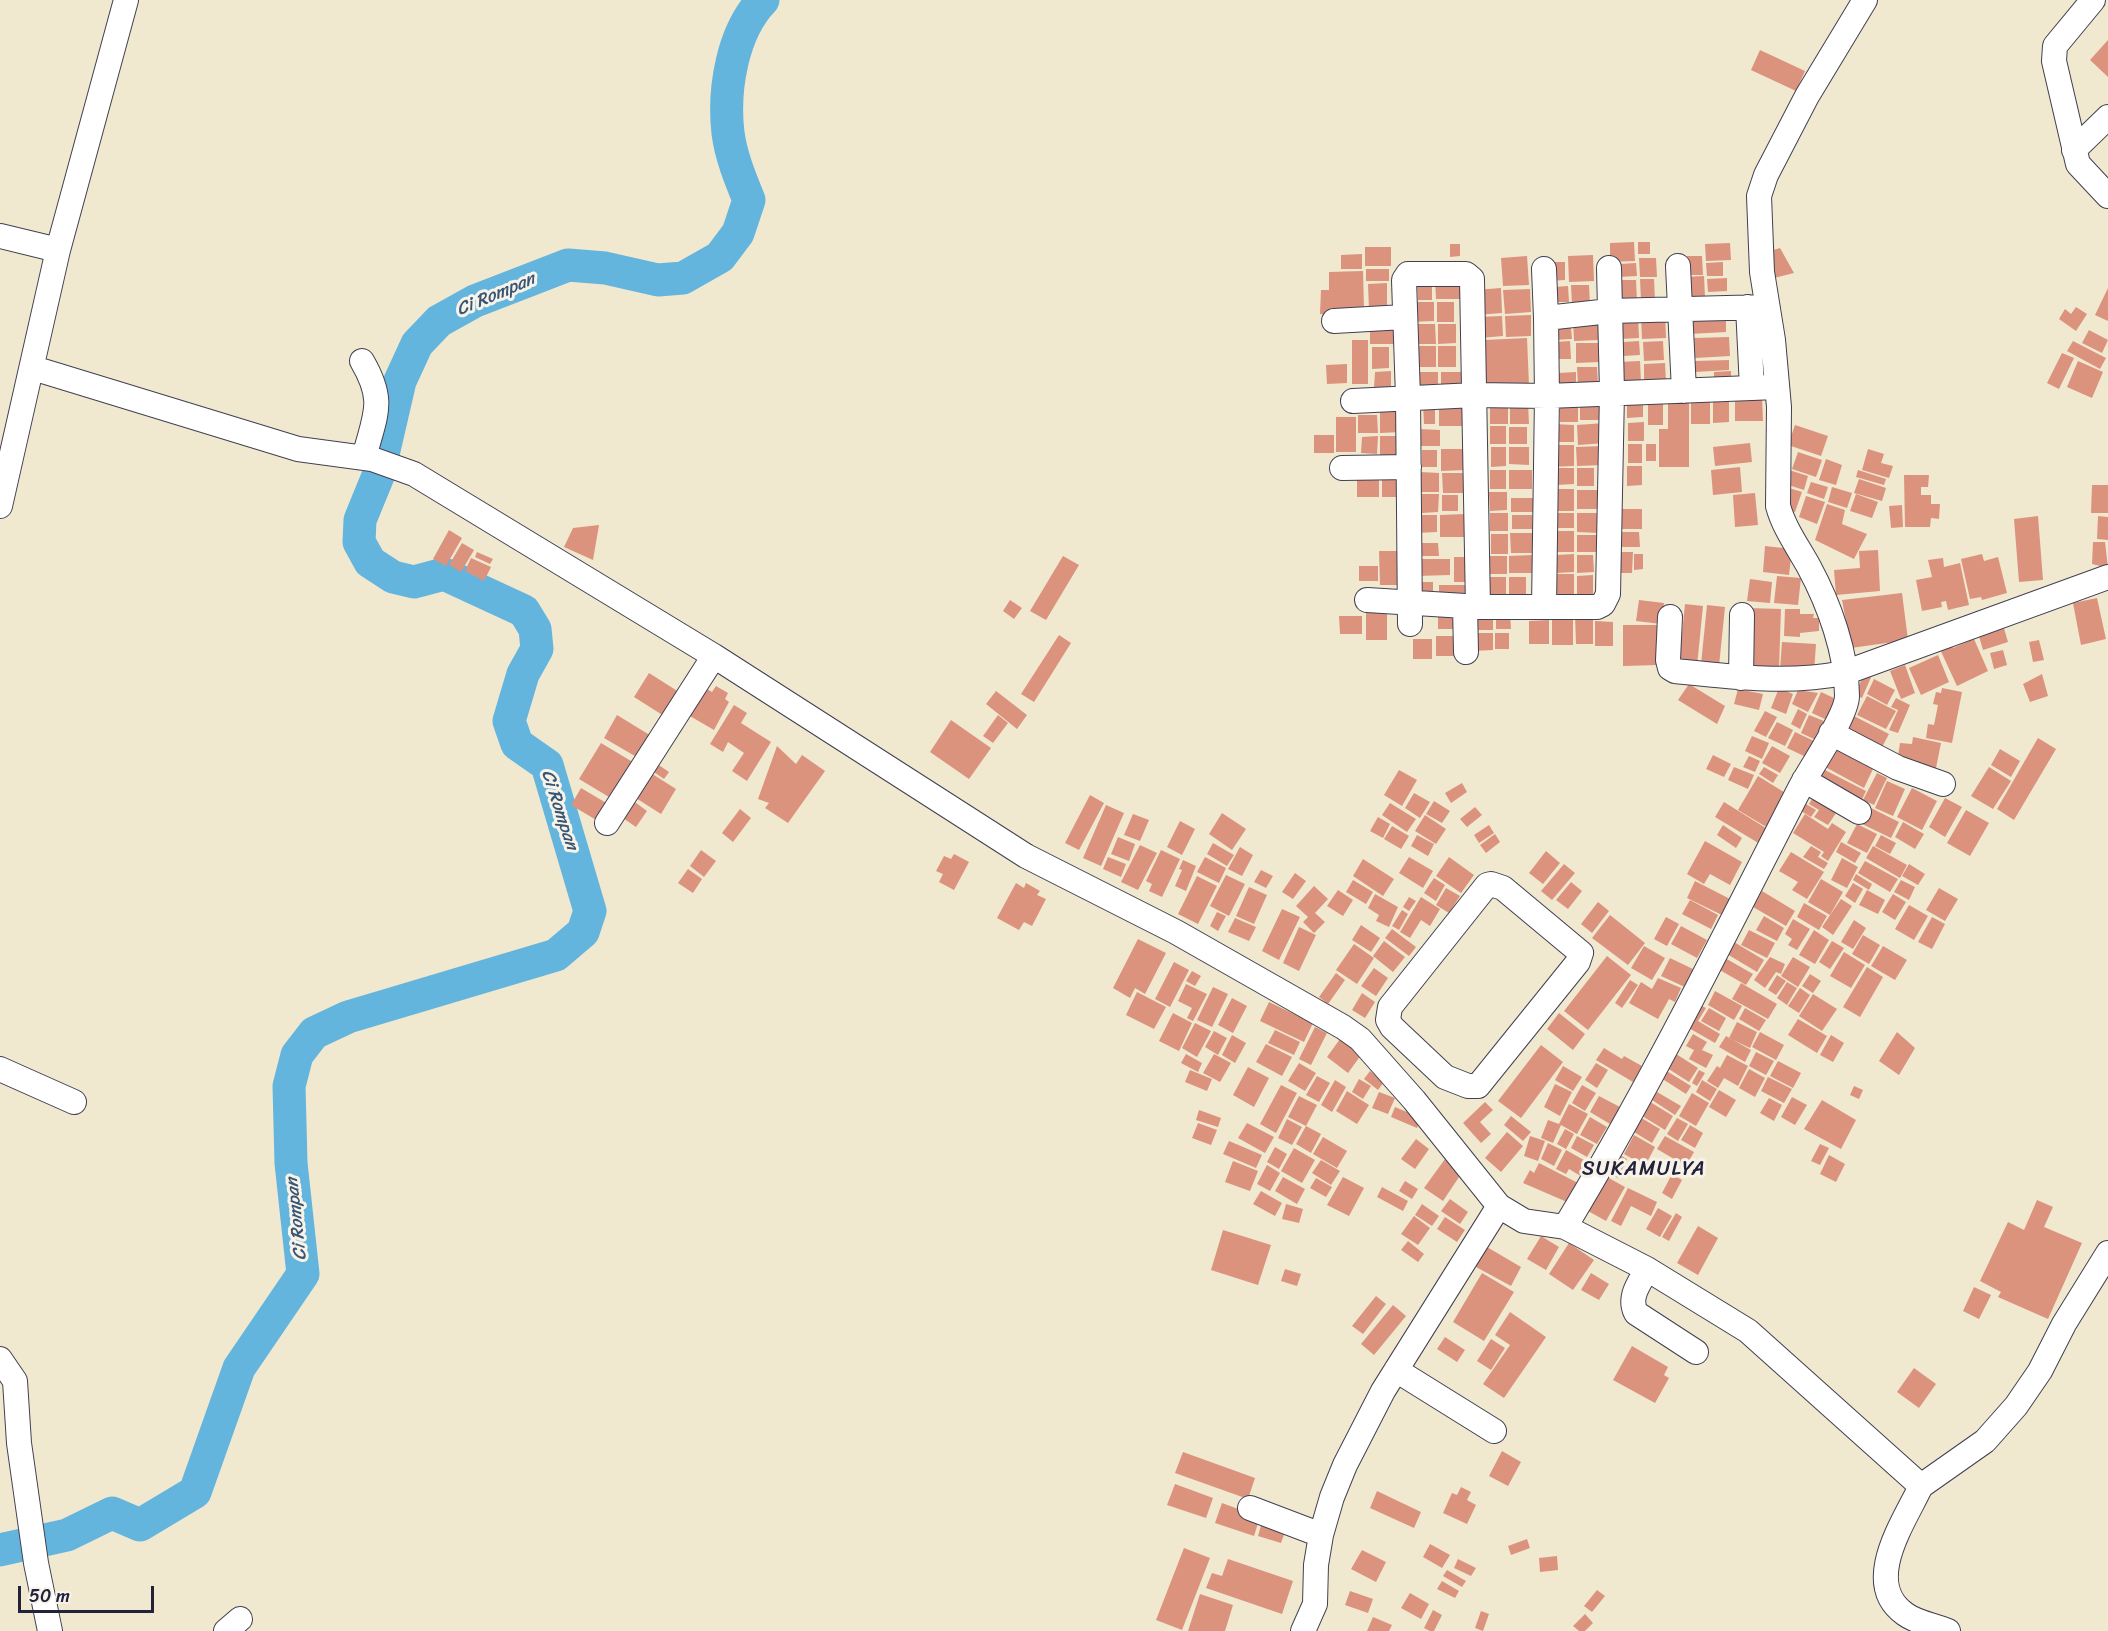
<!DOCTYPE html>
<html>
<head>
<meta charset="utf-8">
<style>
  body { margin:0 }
  #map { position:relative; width:2108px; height:1631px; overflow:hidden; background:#f1e8d0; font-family:Sriracha,sans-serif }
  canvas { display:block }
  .scale { position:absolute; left:18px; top:1586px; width:136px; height:27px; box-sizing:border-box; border:3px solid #22223b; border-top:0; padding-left:8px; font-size:18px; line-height:21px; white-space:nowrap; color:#22223b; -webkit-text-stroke:4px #f7f3e8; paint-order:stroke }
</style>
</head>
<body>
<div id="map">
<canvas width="2108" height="1631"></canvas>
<div class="scale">50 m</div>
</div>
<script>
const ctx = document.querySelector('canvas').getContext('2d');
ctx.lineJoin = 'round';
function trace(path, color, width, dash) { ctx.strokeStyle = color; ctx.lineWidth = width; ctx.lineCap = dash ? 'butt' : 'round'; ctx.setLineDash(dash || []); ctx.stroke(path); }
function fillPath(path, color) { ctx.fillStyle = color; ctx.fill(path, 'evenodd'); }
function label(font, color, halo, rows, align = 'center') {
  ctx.font = font + ' Sriracha,sans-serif'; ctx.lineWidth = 6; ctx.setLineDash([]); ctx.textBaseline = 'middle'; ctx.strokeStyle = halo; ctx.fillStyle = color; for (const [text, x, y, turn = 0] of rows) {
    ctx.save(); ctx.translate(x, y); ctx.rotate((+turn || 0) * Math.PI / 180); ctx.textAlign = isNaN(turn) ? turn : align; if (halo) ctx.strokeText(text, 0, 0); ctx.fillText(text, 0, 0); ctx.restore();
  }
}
const river = new Path2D(`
  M 0,1550 L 67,1535 L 112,1513 L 140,1525 L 195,1492 L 239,1368 L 303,1274 L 291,1163 L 289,1086 L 297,1055 L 314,1033 L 348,1017 L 556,955 L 583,932 L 590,911 L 547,765 L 517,744 L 509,721 L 523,674 L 537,649 L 535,629 L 524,611 L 444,574 L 414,582 L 393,577 L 370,562 L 359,542 L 360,520 L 378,476 L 400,381 L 417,344 L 439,321 L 475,301 L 568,265 L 605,268 L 658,280 L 683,278 L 720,257 L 738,233 L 749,200 C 740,178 731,156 728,133 C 723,90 732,32 763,0`);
const building = new Path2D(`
  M 2108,40 L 2108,77 L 2090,60 Z
  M 1760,50 L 1805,71 L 1796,91 L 1751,70 Z
  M 1634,242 L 1635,261 L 1610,262 L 1610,243 Z
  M 1638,242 L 1650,242 L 1650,254 L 1638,254 Z
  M 1730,243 L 1731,260 L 1706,261 L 1705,244 Z
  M 1450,244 L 1460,244 L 1460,256 L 1450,257 Z
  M 1365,247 L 1391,247 L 1391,266 L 1365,266 Z
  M 1780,248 L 1794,273 L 1774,278 L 1767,252 Z
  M 1362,254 L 1362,269 L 1341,269 L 1341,255 Z
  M 1593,255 L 1594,281 L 1569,282 L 1568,256 Z
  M 1527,256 L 1529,285 L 1503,286 L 1501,258 Z
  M 1687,256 L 1702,256 L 1703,275 L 1687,275 Z
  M 1639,258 L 1656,258 L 1657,277 L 1640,277 Z
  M 1548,262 L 1565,262 L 1565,280 L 1549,281 Z
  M 1723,262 L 1723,276 L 1707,276 L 1706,263 Z
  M 1636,263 L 1637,276 L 1619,277 L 1619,264 Z
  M 1366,269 L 1389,269 L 1389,281 L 1366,281 Z
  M 1363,271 L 1364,308 L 1337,308 L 1337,314 L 1320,314 L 1321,290 L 1329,290 L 1329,272 Z
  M 1704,276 L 1705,298 L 1684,299 L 1683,277 Z
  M 1727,278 L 1727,291 L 1708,292 L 1707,279 Z
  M 1461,279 L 1461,299 L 1436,299 L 1435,280 Z
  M 1640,279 L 1654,279 L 1655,301 L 1641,301 Z
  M 1417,280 L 1432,280 L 1432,300 L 1418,300 Z
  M 1619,280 L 1636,280 L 1637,302 L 1620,303 Z
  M 1387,283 L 1387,311 L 1369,311 L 1368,284 Z
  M 1571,285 L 1589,285 L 1590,305 L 1572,305 Z
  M 1568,286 L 1569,302 L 1554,302 L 1554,287 Z
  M 1501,288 L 1502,313 L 1476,315 L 1475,290 Z
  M 2108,288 L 2108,321 L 2095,315 Z
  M 1530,289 L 1531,312 L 1505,314 L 1503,290 Z
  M 1410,302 L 1434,302 L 1434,321 L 1410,322 Z
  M 1437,302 L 1454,302 L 1454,322 L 1437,322 Z
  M 2076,307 L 2087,314 L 2076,331 L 2059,319 L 2065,309 L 2071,314 Z
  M 1726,312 L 1726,332 L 1690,334 L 1689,313 Z
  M 1531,315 L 1531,336 L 1506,337 L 1505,316 Z
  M 1665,315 L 1666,338 L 1642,339 L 1641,316 Z
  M 1502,316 L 1503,336 L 1480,338 L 1478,317 Z
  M 1638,317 L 1639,338 L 1620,339 L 1619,318 Z
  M 1599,319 L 1599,340 L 1574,341 L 1573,320 Z
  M 1394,324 L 1395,344 L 1370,344 L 1370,325 Z
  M 1418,324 L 1435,324 L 1436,344 L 1419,344 Z
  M 1438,324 L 1456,324 L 1456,343 L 1438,344 Z
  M 1554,328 L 1571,328 L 1572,339 L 1554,340 Z
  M 2089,330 L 2108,340 L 2102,353 L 2082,343 Z
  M 1729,337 L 1730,356 L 1695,358 L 1694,338 Z
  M 1527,338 L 1529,385 L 1486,387 L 1484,340 Z
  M 1352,340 L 1368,340 L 1368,384 L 1352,384 Z
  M 1570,341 L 1571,359 L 1555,359 L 1554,342 Z
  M 1639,341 L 1640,355 L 1623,356 L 1623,342 Z
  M 1663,341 L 1664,360 L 1644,361 L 1643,342 Z
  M 2073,341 L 2106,358 L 2100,369 L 2067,351 Z
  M 1576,343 L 1598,343 L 1599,362 L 1576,363 Z
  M 1417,346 L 1436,346 L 1436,367 L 1417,367 Z
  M 1438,346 L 1456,346 L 1456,367 L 1438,367 Z
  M 1372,347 L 1389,347 L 1389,368 L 1372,369 Z
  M 2062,353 L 2074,358 L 2059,389 L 2047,383 Z
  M 1729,360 L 1729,370 L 1695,372 L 1695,361 Z
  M 1640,361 L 1641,383 L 1619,383 L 1618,362 Z
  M 2078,361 L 2103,372 L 2092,398 L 2067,387 Z
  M 1665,363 L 1666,382 L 1644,383 L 1644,364 Z
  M 1347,364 L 1347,383 L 1327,384 L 1326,365 Z
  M 1577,367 L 1597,367 L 1598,384 L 1578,385 Z
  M 1391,371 L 1391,388 L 1374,388 L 1375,372 Z
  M 1731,371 L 1731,381 L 1714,381 L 1714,372 Z
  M 1415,372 L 1438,372 L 1438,388 L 1415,388 Z
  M 1441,372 L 1467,372 L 1467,388 L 1441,388 Z
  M 1576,372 L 1576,383 L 1558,384 L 1558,373 Z
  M 1735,396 L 1762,396 L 1763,421 L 1735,421 Z
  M 1648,398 L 1663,398 L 1663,425 L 1648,425 Z
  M 1691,398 L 1710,398 L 1710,424 L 1691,424 Z
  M 1729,398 L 1729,422 L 1713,423 L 1713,399 Z
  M 1560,401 L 1578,401 L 1578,422 L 1560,422 Z
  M 1627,401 L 1643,401 L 1643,417 L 1627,418 Z
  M 1580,402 L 1604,402 L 1604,420 L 1580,420 Z
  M 1439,403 L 1467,403 L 1467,426 L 1439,426 Z
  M 1490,403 L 1508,403 L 1508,424 L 1490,424 Z
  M 1528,403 L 1529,424 L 1510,424 L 1510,404 Z
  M 1668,403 L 1689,403 L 1689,467 L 1659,467 L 1659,429 L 1668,429 Z
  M 1423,404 L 1435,404 L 1435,424 L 1424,424 Z
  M 1380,411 L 1402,411 L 1402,432 L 1380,433 Z
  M 1358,415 L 1377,415 L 1378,433 L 1358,433 Z
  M 1336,417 L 1356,417 L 1356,452 L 1336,452 Z
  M 1644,422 L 1644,441 L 1628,441 L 1628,423 Z
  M 1605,423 L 1606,443 L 1578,445 L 1577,425 Z
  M 1553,424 L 1574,425 L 1574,442 L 1553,442 Z
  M 1795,425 L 1828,436 L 1821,456 L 1788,445 Z
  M 1490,426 L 1506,426 L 1506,444 L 1490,444 Z
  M 1509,427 L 1527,427 L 1527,444 L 1509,444 Z
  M 1418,429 L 1440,430 L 1440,446 L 1418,446 Z
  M 1314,435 L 1334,435 L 1334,453 L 1314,453 Z
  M 1378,436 L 1377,454 L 1361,453 L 1362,437 Z
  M 1380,436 L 1402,436 L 1402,455 L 1380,456 Z
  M 1750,443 L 1752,462 L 1715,466 L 1713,447 Z
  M 1628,444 L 1642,444 L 1642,463 L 1628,463 Z
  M 1646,444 L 1656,444 L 1656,461 L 1646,461 Z
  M 1549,445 L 1574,445 L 1574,466 L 1549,467 Z
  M 1602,446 L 1602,465 L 1577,466 L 1576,447 Z
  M 1491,447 L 1506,447 L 1506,466 L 1491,467 Z
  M 1509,447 L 1529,447 L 1529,465 L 1509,464 Z
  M 1441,449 L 1466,449 L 1466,470 L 1441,471 Z
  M 1868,449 L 1884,454 L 1881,463 L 1893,466 L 1889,478 L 1862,470 Z
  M 1422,450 L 1437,450 L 1437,467 L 1422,467 Z
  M 1798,452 L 1822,460 L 1816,477 L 1792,469 Z
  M 1826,459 L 1842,465 L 1836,485 L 1819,480 Z
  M 1627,466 L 1642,466 L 1642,485 L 1627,486 Z
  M 1740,467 L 1742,492 L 1713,495 L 1711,470 Z
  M 1557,468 L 1574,468 L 1574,484 L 1557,485 Z
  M 1577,468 L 1594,468 L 1594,486 L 1577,486 Z
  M 1786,469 L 1808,476 L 1804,490 L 1782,483 Z
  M 1490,470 L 1506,470 L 1506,489 L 1490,489 Z
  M 1509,470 L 1532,470 L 1532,489 L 1509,489 Z
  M 1858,470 L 1886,479 L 1884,485 L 1856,477 Z
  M 1420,472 L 1439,473 L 1439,492 L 1420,492 Z
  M 1442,473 L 1467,473 L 1466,493 L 1443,493 Z
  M 1904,475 L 1929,475 L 1928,487 L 1921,487 L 1921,495 L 1931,495 L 1931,504 L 1940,504 L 1939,519 L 1931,518 L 1930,527 L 1905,527 Z
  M 1357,479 L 1379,479 L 1379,497 L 1357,497 Z
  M 1859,479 L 1886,488 L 1882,501 L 1854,493 Z
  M 1382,480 L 1400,480 L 1400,497 L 1382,497 Z
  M 1811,482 L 1828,487 L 1824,499 L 1807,493 Z
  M 2092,485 L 2108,485 L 2108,513 L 2091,513 Z
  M 1832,487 L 1852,493 L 1847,508 L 1828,502 Z
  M 1789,488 L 1802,492 L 1795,512 L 1783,508 Z
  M 1550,489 L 1574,489 L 1574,511 L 1550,511 Z
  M 1577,490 L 1601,490 L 1601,509 L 1577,509 Z
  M 1489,492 L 1507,492 L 1507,510 L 1490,511 Z
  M 1755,493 L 1758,525 L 1735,527 L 1733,495 Z
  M 1422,494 L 1439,494 L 1438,512 L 1422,513 Z
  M 1856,494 L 1878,502 L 1872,518 L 1850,511 Z
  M 1442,495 L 1458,495 L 1458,511 L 1442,511 Z
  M 1806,496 L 1825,502 L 1817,524 L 1799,517 Z
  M 1511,498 L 1533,498 L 1533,512 L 1511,512 Z
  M 1827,504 L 1845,510 L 1842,524 L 1867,534 L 1854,559 L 1815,540 Z
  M 1902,505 L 1903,527 L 1891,528 L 1889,506 Z
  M 1619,509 L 1642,509 L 1642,529 L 1619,529 Z
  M 1490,513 L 1508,513 L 1508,531 L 1490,531 Z
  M 1557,513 L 1574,513 L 1574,528 L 1557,528 Z
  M 1577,513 L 1599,513 L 1599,533 L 1577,532 Z
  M 1465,514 L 1465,537 L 1440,537 L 1440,515 Z
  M 1415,515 L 1437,515 L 1437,532 L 1415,533 Z
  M 1512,515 L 1532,515 L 1532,529 L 1512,529 Z
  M 2038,516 L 2043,580 L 2019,582 L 2014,519 Z
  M 2098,516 L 2108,517 L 2108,540 L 2097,539 Z
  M 599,525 L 593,560 L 564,547 L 573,528 Z
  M 449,530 L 462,538 L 446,566 L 433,559 Z
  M 1557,531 L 1574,531 L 1574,552 L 1557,552 Z
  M 1619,532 L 1639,532 L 1640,547 L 1619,547 Z
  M 1510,533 L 1534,533 L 1534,553 L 1511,553 Z
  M 1491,534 L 1508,534 L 1508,554 L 1491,554 Z
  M 1577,535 L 1599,535 L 1599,552 L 1577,552 Z
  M 2093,542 L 2105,542 L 2108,568 L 2092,564 Z
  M 462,543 L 474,550 L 461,572 L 449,565 Z
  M 1421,543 L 1438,543 L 1439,556 L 1421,556 Z
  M 1765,546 L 1792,549 L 1789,575 L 1763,572 Z
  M 1878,550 L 1880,591 L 1836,595 L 1834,570 L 1860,568 L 1859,551 Z
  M 1379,551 L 1398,551 L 1398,585 L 1380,585 Z
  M 477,552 L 493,559 L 490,564 L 475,557 Z
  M 1617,552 L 1633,552 L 1632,573 L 1617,573 Z
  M 1574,554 L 1574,572 L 1557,573 L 1557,555 Z
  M 1634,554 L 1643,554 L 1643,569 L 1634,570 Z
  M 1982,554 L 1984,561 L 1998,557 L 2007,593 L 1982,600 L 1981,597 L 1970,599 L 1961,559 Z
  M 1533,555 L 1534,573 L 1509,573 L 1509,556 Z
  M 1577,555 L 1593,555 L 1594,572 L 1577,573 Z
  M 1063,556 L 1079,565 L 1046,620 L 1030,611 Z
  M 1485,556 L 1507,556 L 1507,574 L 1485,574 Z
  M 1454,557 L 1468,557 L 1469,582 L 1454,582 Z
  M 471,558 L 491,567 L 484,581 L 465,571 Z
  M 1943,558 L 1944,567 L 1960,563 L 1969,605 L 1948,610 L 1946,601 L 1941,602 L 1942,607 L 1922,611 L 1916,580 L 1932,577 L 1928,560 Z
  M 1417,559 L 1450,559 L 1450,575 L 1417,576 Z
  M 1359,566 L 1378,566 L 1378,581 L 1359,581 Z
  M 1555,574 L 1574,574 L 1574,595 L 1555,595 Z
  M 1593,575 L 1593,595 L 1577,595 L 1577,576 Z
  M 1777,576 L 1801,578 L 1798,605 L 1774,603 Z
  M 1481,577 L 1506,577 L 1506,598 L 1481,598 Z
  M 1509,577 L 1526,577 L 1526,596 L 1509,596 Z
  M 1750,579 L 1772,582 L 1770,603 L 1747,601 Z
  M 1420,582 L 1433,582 L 1433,594 L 1420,594 Z
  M 1439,585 L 1467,585 L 1467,599 L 1439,598 Z
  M 1902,593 L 1908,640 L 1851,648 L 1842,600 Z
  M 2097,598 L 2106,639 L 2081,645 L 2073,603 Z
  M 1010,600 L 1022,608 L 1014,619 L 1003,611 Z
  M 1639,600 L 1664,603 L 1661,624 L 1636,621 Z
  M 1685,604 L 1703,606 L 1697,666 L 1679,664 Z
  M 1707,605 L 1725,607 L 1719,666 L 1701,664 Z
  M 1387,606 L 1387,640 L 1366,640 L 1366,607 Z
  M 1749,608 L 1781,609 L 1779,668 L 1746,667 Z
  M 1785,609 L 1800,609 L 1800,614 L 1814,614 L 1813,618 L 1819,618 L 1819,631 L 1800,633 L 1800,637 L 1784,636 Z
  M 1438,611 L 1455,611 L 1456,629 L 1438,629 Z
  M 1469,611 L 1493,611 L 1493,630 L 1469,630 Z
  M 1496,614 L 1510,614 L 1511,629 L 1496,629 Z
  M 1552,615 L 1573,615 L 1573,645 L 1552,645 Z
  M 1575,615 L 1593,615 L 1593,644 L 1576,644 Z
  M 1339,616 L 1362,616 L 1362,634 L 1340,634 Z
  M 1549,620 L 1549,644 L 1529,644 L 1529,621 Z
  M 1595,621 L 1613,622 L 1613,646 L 1595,646 Z
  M 1623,625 L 1658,625 L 1658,665 L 1623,666 Z
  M 2003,625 L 2008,642 L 1983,650 L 1978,633 Z
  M 1472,633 L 1493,633 L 1493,650 L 1472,651 Z
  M 1495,633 L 1509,633 L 1509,649 L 1495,649 Z
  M 1059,635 L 1071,643 L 1034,702 L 1021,694 Z
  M 1436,636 L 1459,636 L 1459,656 L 1436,656 Z
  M 1413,639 L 1432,639 L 1432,659 L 1413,659 Z
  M 1974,639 L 1988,671 L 1957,686 L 1938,645 L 1950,640 L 1953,648 Z
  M 2039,640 L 2044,660 L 2033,662 L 2029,642 Z
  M 1782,642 L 1816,644 L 1814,672 L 1780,670 Z
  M 2003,650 L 2007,665 L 1994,669 L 1990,653 Z
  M 1938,655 L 1949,682 L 1921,695 L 1909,668 Z
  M 1905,665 L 1915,693 L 1901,699 L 1890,671 Z
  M 1865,672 L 1872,675 L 1862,698 L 1855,694 Z
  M 649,673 L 679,692 L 664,716 L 634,697 Z
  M 2042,674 L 2048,696 L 2030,702 L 2023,684 Z
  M 1874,679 L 1895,690 L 1887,705 L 1867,694 Z
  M 699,684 L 712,692 L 716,686 L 728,693 L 725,699 L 729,702 L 714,730 L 683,712 Z
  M 1689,684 L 1725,706 L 1717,724 L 1678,700 Z
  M 1779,688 L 1793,694 L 1786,714 L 1771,708 Z
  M 1942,688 L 1962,692 L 1952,743 L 1926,738 L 1928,724 L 1934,725 L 1938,705 L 1933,704 L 1936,692 L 1941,693 Z
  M 1738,689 L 1763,694 L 1759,710 L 1734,704 Z
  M 1798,690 L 1818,693 L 1808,712 L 1792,704 Z
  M 996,691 L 1027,715 L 1017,729 L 986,704 Z
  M 1821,692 L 1836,699 L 1827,720 L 1812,713 Z
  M 1867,696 L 1896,711 L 1886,729 L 1857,715 Z
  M 1896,698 L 1910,705 L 1898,733 L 1889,730 L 1898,710 L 1891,707 Z
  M 734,705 L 747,713 L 741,723 L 771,742 L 747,781 L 732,771 L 744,753 L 728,742 L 723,752 L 710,744 Z
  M 1798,709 L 1807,714 L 1800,729 L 1791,724 Z
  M 1765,711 L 1777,717 L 1766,737 L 1754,731 Z
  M 617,715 L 653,737 L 640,759 L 604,738 Z
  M 998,715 L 1008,723 L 993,743 L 983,736 Z
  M 1809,715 L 1824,721 L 1816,740 L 1801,733 Z
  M 1852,715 L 1889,734 L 1882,747 L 1845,728 Z
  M 951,720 L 991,748 L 969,779 L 930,752 Z
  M 1777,722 L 1793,730 L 1785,746 L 1768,738 Z
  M 1795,732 L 1814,741 L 1806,757 L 1787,748 Z
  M 1752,736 L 1769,743 L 1762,759 L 1745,751 Z
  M 1833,737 L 1860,752 L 1856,760 L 1873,769 L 1864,788 L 1818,763 Z
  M 1913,737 L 1941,743 L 1935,773 L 1897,763 L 1900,743 L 1912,744 Z
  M 2038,738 L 2056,749 L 2014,820 L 1997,809 Z
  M 601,743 L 636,764 L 614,800 L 579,779 Z
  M 777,746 L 796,764 L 802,755 L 825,771 L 788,823 L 765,808 L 769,803 L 758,799 Z
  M 1772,746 L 1790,756 L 1780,773 L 1762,763 Z
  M 2000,749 L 2020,761 L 2011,777 L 1991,765 Z
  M 1713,755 L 1731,764 L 1724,777 L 1706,769 Z
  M 1749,756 L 1760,761 L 1755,772 L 1743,767 Z
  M 653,761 L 669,772 L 664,779 L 648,768 Z
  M 1734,767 L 1754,775 L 1748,789 L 1728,780 Z
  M 1764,767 L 1778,775 L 1773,783 L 1759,774 Z
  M 1989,767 L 2011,781 L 1993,809 L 1971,796 Z
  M 1823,769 L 1866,791 L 1859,806 L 1816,784 Z
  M 646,770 L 676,789 L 661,814 L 631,795 Z
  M 1399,770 L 1417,780 L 1402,806 L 1384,795 Z
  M 1877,773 L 1887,778 L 1874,805 L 1863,800 Z
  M 1758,776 L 1787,794 L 1768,828 L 1738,810 Z
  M 1887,781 L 1905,789 L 1893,816 L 1875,808 Z
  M 1462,783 L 1467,792 L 1451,803 L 1445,793 Z
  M 581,788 L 608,804 L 598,821 L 571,805 Z
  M 1912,788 L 1937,801 L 1922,830 L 1897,817 Z
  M 1818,789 L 1842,804 L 1828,825 L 1814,817 L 1819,810 L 1809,804 Z
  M 1414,793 L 1430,802 L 1420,818 L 1405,808 Z
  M 1090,795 L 1104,803 L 1079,850 L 1065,843 Z
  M 1945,798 L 1962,807 L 1945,837 L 1929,827 Z
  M 632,800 L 647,811 L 636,827 L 620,816 Z
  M 1434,801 L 1450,811 L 1442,823 L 1426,814 Z
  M 1724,802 L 1769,830 L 1760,844 L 1715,817 Z
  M 1390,803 L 1416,819 L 1407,832 L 1382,815 Z
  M 1806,804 L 1816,810 L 1811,817 L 1801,811 Z
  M 1106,805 L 1124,813 L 1101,866 L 1083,858 Z
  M 1475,807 L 1482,815 L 1467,827 L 1460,819 Z
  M 1869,807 L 1899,822 L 1891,838 L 1860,823 Z
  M 740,809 L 751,818 L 733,842 L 722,833 Z
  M 1966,810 L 1989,823 L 1970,856 L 1947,843 Z
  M 1222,813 L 1246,829 L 1232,850 L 1209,834 Z
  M 1133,814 L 1149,820 L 1140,841 L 1124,835 Z
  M 1805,814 L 1828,829 L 1832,823 L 1846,832 L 1828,861 L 1821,856 L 1824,852 L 1793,833 Z
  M 1425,815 L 1446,829 L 1436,844 L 1415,831 Z
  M 1378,817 L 1390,824 L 1383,838 L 1370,831 Z
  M 1180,821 L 1195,829 L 1182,855 L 1167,847 Z
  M 1903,822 L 1924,834 L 1915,849 L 1895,837 Z
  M 1857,824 L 1877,834 L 1867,853 L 1847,843 Z
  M 1489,825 L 1494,833 L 1479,843 L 1474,835 Z
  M 1723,825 L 1742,838 L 1736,848 L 1717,835 Z
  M 1392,826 L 1409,836 L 1401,849 L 1384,839 Z
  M 1495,834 L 1500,842 L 1486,853 L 1480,845 Z
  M 1417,835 L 1434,844 L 1428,856 L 1411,846 Z
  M 1881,835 L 1896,843 L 1890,854 L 1875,846 Z
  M 1118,837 L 1135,844 L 1129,861 L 1111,854 Z
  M 1705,841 L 1742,862 L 1730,885 L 1710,874 L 1704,884 L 1687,874 Z
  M 1841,842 L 1861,853 L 1855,863 L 1836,852 Z
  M 1213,843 L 1234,855 L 1227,866 L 1207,854 Z
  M 1140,845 L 1157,853 L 1138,890 L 1121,882 Z
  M 1811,846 L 1821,852 L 1818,857 L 1828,863 L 1824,869 L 1803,857 Z
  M 1873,846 L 1907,865 L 1900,878 L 1866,858 Z
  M 1240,847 L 1253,855 L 1242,876 L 1228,869 Z
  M 701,850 L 716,861 L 704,877 L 690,866 Z
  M 1161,850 L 1180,859 L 1162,897 L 1149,891 L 1152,884 L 1146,881 Z
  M 1546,851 L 1560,863 L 1543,884 L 1529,873 Z
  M 1791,852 L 1824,872 L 1807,899 L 1792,890 L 1798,882 L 1779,871 Z
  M 954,854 L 969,862 L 954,890 L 939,882 L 943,874 L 936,871 L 944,856 L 951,859 Z
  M 1108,857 L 1126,864 L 1121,877 L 1103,869 Z
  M 1205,857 L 1226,868 L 1219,883 L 1197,872 Z
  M 1409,857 L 1433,871 L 1423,888 L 1399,873 Z
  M 1449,857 L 1474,875 L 1461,893 L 1436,876 Z
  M 1842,858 L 1858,867 L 1847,888 L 1831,880 Z
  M 1363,859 L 1394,879 L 1383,896 L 1353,876 Z
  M 1183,860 L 1196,866 L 1186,891 L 1175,886 L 1182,870 L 1179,869 Z
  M 1865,861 L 1898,879 L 1890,892 L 1858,873 Z
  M 1564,864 L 1575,873 L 1552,900 L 1541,891 Z
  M 1909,864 L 1925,874 L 1918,885 L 1902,876 Z
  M 688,869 L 702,879 L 693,893 L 678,883 Z
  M 1261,870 L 1273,876 L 1266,888 L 1254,882 Z
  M 1295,873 L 1306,881 L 1293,899 L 1282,892 Z
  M 1856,874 L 1872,884 L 1869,890 L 1853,880 Z
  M 1226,875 L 1245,884 L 1229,916 L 1210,906 Z
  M 1197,876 L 1217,886 L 1198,924 L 1178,914 Z
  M 1434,878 L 1445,885 L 1436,901 L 1424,893 Z
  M 1821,879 L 1843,892 L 1830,915 L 1808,902 Z
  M 1353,880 L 1373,892 L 1366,904 L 1346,892 Z
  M 1901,880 L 1915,887 L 1909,900 L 1894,892 Z
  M 1695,881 L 1730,899 L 1722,915 L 1687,898 Z
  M 1571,882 L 1582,891 L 1568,909 L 1556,900 Z
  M 1016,883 L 1024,888 L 1026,883 L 1040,891 L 1037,895 L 1046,899 L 1032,926 L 1024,922 L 1019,930 L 997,918 Z
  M 1853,883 L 1863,889 L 1855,903 L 1845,896 Z
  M 1314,886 L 1328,899 L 1315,913 L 1325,922 L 1314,933 L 1303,922 L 1308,917 L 1296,906 Z
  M 1249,887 L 1267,895 L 1254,924 L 1236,916 Z
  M 1446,888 L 1460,896 L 1449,913 L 1436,905 Z
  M 1939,888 L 1958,899 L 1945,921 L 1926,910 Z
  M 1338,890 L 1353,900 L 1343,916 L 1327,906 Z
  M 1867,890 L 1885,900 L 1878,914 L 1859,905 Z
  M 1762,891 L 1795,911 L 1786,926 L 1753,907 Z
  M 1375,894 L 1398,907 L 1389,927 L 1376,921 L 1379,915 L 1368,908 Z
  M 1893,894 L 1906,902 L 1895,920 L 1882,912 Z
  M 1409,897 L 1416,901 L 1409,911 L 1403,907 Z
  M 1421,897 L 1440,909 L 1430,926 L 1421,920 L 1410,938 L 1400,932 Z
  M 1841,899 L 1852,906 L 1833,935 L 1822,927 Z
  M 1690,900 L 1718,915 L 1711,929 L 1682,914 Z
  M 1598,902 L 1609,911 L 1592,933 L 1581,924 Z
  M 1804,903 L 1827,916 L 1819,930 L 1797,917 Z
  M 1909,905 L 1928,916 L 1914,940 L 1895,929 Z
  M 1282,909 L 1300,917 L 1279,960 L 1262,951 Z
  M 1402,910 L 1408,914 L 1399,930 L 1392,926 Z
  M 1217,912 L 1226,916 L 1218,931 L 1210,926 Z
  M 1610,915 L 1645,943 L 1628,965 L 1592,938 Z
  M 1764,916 L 1784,928 L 1777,941 L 1756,930 Z
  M 1666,917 L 1679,924 L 1667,946 L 1654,939 Z
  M 1932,917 L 1945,924 L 1932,949 L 1918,942 Z
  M 1235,918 L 1256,927 L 1249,941 L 1228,932 Z
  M 1793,919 L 1810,929 L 1797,950 L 1788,945 L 1792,939 L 1785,934 Z
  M 1854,920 L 1866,928 L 1853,949 L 1841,942 Z
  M 1361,925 L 1380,938 L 1371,952 L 1352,940 Z
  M 1681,926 L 1707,940 L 1697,958 L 1671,944 Z
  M 1299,927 L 1316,935 L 1299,971 L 1283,963 Z
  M 1392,929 L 1416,947 L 1409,956 L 1385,938 Z
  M 1749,930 L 1775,943 L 1767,958 L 1741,945 Z
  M 1814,930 L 1829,940 L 1815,964 L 1799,955 Z
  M 1863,935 L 1880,945 L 1869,964 L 1852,954 Z
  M 1138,939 L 1166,953 L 1145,994 L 1135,988 L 1130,998 L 1113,988 Z
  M 1384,941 L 1405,957 L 1393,972 L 1373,956 Z
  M 1832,941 L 1844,948 L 1830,969 L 1819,962 Z
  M 1734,942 L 1764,960 L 1757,972 L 1727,954 Z
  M 1354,944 L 1374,958 L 1357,984 L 1336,970 Z
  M 1644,946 L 1665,958 L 1652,980 L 1631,968 Z
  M 1883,946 L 1907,960 L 1895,980 L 1871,966 Z
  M 1844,952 L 1865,965 L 1851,988 L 1830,976 Z
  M 1607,956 L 1631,975 L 1588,1030 L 1564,1011 Z
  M 1770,957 L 1785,964 L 1781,974 L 1776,972 L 1765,988 L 1754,980 Z
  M 1793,957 L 1810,967 L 1798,987 L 1781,976 Z
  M 1670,958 L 1695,970 L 1687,988 L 1661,976 Z
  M 1725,958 L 1753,974 L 1746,985 L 1718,969 Z
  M 1174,962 L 1189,970 L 1170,1007 L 1155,999 Z
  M 1867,967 L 1883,977 L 1860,1017 L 1843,1007 Z
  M 1374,968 L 1388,978 L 1376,996 L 1361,986 Z
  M 1192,971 L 1201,976 L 1195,986 L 1186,981 Z
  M 1336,973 L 1345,980 L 1328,1004 L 1319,997 Z
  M 1810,974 L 1821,981 L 1813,993 L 1802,986 Z
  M 1777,975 L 1786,981 L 1776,995 L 1768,990 Z
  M 1658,978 L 1681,988 L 1675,1002 L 1669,999 L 1658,1019 L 1629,1003 L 1641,982 L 1652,989 Z
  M 1630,980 L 1638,985 L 1622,1008 L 1615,1003 Z
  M 1787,982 L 1797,988 L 1787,1005 L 1777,998 Z
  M 1741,983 L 1777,1004 L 1768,1019 L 1732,999 Z
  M 1186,984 L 1207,994 L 1193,1021 L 1187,1018 L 1192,1008 L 1178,1001 Z
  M 1213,987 L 1228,994 L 1212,1027 L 1197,1020 Z
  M 1800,988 L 1810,995 L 1799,1013 L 1788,1006 Z
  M 1715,991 L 1742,1006 L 1734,1020 L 1708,1005 Z
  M 1137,992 L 1166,1007 L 1154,1029 L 1126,1015 Z
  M 1362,993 L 1375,1002 L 1365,1018 L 1352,1010 Z
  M 1813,994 L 1837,1009 L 1822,1031 L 1799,1016 Z
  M 1232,998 L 1247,1006 L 1233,1033 L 1218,1025 Z
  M 1269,1002 L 1313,1023 L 1304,1042 L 1260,1021 Z
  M 1700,1005 L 1706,1008 L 1698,1021 L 1720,1034 L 1715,1043 L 1687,1027 Z
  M 1709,1008 L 1726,1018 L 1719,1031 L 1701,1021 Z
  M 1745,1008 L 1766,1020 L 1759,1031 L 1739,1019 Z
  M 1173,1013 L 1192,1023 L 1179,1051 L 1159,1041 Z
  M 1559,1013 L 1585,1034 L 1573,1050 L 1547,1029 Z
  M 1798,1019 L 1827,1036 L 1817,1053 L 1788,1035 Z
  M 1737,1022 L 1757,1032 L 1750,1048 L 1729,1038 Z
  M 1195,1023 L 1211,1031 L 1197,1057 L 1182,1048 Z
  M 1315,1027 L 1327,1033 L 1311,1065 L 1299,1059 Z
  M 1275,1030 L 1300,1042 L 1294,1055 L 1268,1043 Z
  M 1214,1031 L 1227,1038 L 1218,1055 L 1205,1047 Z
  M 1760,1032 L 1784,1045 L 1776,1060 L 1752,1047 Z
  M 1897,1032 L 1915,1048 L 1899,1075 L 1879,1061 Z
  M 1693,1034 L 1707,1042 L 1702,1050 L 1713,1055 L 1706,1068 L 1689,1059 L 1694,1050 L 1686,1046 Z
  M 1232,1035 L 1246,1043 L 1235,1063 L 1222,1055 Z
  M 1831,1035 L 1844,1043 L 1833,1062 L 1820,1055 Z
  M 1726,1036 L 1751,1050 L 1745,1062 L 1719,1047 Z
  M 1340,1039 L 1361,1055 L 1348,1073 L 1327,1057 Z
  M 1266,1044 L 1292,1057 L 1282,1076 L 1256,1062 Z
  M 1541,1045 L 1563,1062 L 1521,1118 L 1498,1101 Z
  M 1604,1048 L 1622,1059 L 1624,1056 L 1642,1066 L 1633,1082 L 1596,1060 Z
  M 1673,1052 L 1698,1068 L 1689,1082 L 1664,1066 Z
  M 1756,1052 L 1774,1061 L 1766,1075 L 1749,1066 Z
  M 1186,1054 L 1202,1063 L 1198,1072 L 1181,1063 Z
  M 1214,1054 L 1231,1063 L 1220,1082 L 1203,1073 Z
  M 1727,1055 L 1748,1066 L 1738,1086 L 1724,1078 L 1718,1088 L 1707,1081 L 1717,1066 L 1720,1068 Z
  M 1778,1061 L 1801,1073 L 1793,1088 L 1770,1076 Z
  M 1299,1063 L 1316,1073 L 1305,1091 L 1288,1081 Z
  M 1596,1063 L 1608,1070 L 1597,1088 L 1585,1080 Z
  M 1563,1066 L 1582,1077 L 1573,1091 L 1555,1080 Z
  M 1248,1067 L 1269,1078 L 1254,1107 L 1233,1095 Z
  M 1749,1069 L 1765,1078 L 1755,1097 L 1739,1088 Z
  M 1190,1070 L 1212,1079 L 1207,1091 L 1185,1082 Z
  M 1665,1070 L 1691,1086 L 1686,1094 L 1661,1078 Z
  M 1699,1070 L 1705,1073 L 1697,1086 L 1692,1083 Z
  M 1370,1071 L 1384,1082 L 1378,1090 L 1364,1079 Z
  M 1317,1076 L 1330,1083 L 1319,1102 L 1306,1095 Z
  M 1768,1077 L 1792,1089 L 1784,1103 L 1761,1091 Z
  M 1359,1079 L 1371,1086 L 1363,1099 L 1352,1092 Z
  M 1335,1080 L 1346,1087 L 1332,1112 L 1321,1105 Z
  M 1702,1080 L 1717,1089 L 1710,1101 L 1696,1092 Z
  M 1555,1084 L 1572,1092 L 1560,1116 L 1544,1107 Z
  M 1281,1085 L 1297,1093 L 1276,1133 L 1260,1124 Z
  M 1582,1085 L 1596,1093 L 1585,1111 L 1572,1103 Z
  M 1854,1086 L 1863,1090 L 1859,1099 L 1850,1095 Z
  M 1719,1090 L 1736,1100 L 1726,1117 L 1709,1107 Z
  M 1347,1091 L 1369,1105 L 1357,1124 L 1336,1111 Z
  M 1379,1092 L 1395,1098 L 1388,1114 L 1372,1108 Z
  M 1657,1092 L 1681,1106 L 1675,1115 L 1652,1100 Z
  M 1692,1093 L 1709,1103 L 1696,1126 L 1679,1116 Z
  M 1299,1096 L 1317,1105 L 1306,1126 L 1288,1117 Z
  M 1599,1096 L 1620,1107 L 1610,1124 L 1590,1112 Z
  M 1792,1097 L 1807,1105 L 1795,1125 L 1781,1117 Z
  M 1769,1098 L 1782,1105 L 1774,1121 L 1760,1113 Z
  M 1647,1100 L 1673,1116 L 1665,1130 L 1639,1114 Z
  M 1822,1100 L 1856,1120 L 1841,1149 L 1804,1129 Z
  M 1485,1102 L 1493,1110 L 1480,1122 L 1491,1134 L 1481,1143 L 1463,1123 Z
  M 1569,1104 L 1588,1114 L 1577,1134 L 1561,1125 L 1553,1143 L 1541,1138 L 1548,1120 L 1559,1124 Z
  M 1395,1107 L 1421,1118 L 1417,1128 L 1391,1117 Z
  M 1199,1110 L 1221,1118 L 1218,1127 L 1196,1120 Z
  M 1511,1116 L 1531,1132 L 1523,1141 L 1504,1125 Z
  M 1638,1116 L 1660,1129 L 1652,1143 L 1629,1129 Z
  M 1590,1117 L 1607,1127 L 1597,1144 L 1580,1135 Z
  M 1677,1118 L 1688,1124 L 1678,1141 L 1667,1134 Z
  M 1287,1119 L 1302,1127 L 1292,1145 L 1278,1138 Z
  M 1198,1123 L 1217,1130 L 1211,1145 L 1192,1138 Z
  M 1247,1123 L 1274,1137 L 1265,1153 L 1238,1138 Z
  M 1690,1125 L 1703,1133 L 1695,1148 L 1681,1140 Z
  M 1306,1126 L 1321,1134 L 1311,1153 L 1296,1144 Z
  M 1565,1129 L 1574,1134 L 1566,1149 L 1557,1144 Z
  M 1507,1132 L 1523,1146 L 1501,1172 L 1485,1158 Z
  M 1634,1135 L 1655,1147 L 1645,1166 L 1624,1154 Z
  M 1530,1136 L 1545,1141 L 1538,1161 L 1524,1156 Z
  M 1577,1136 L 1594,1145 L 1587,1157 L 1571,1148 Z
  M 1665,1136 L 1694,1152 L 1686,1166 L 1657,1149 Z
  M 1323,1137 L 1347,1151 L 1337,1168 L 1313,1154 Z
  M 1416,1139 L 1429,1149 L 1415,1169 L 1401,1159 Z
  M 1229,1141 L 1262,1155 L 1256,1168 L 1223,1154 Z
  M 1548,1143 L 1562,1150 L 1554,1166 L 1541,1159 Z
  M 1820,1144 L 1829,1148 L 1820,1165 L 1811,1161 Z
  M 1275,1147 L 1287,1154 L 1279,1169 L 1267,1162 Z
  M 1294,1148 L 1315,1160 L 1302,1183 L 1281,1171 Z
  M 1566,1150 L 1591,1164 L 1584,1178 L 1569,1169 L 1566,1174 L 1556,1169 Z
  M 1614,1152 L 1627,1159 L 1618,1178 L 1604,1172 Z
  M 1829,1155 L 1845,1164 L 1836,1182 L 1820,1174 Z
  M 1445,1159 L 1463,1171 L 1443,1201 L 1424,1188 Z
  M 1321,1160 L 1340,1171 L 1331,1185 L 1312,1173 Z
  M 1233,1161 L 1258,1171 L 1250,1191 L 1225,1182 Z
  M 1539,1163 L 1578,1183 L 1567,1202 L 1523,1183 L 1530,1170 L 1534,1173 Z
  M 1267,1165 L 1280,1173 L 1270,1191 L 1257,1184 Z
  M 1672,1174 L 1682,1180 L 1672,1199 L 1662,1193 Z
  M 1283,1177 L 1305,1189 L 1297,1204 L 1275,1191 Z
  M 1343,1177 L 1364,1188 L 1349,1216 L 1327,1205 Z
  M 1607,1177 L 1625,1187 L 1606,1221 L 1588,1211 Z
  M 1316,1178 L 1332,1187 L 1326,1197 L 1310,1188 Z
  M 1405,1181 L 1418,1189 L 1412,1199 L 1399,1191 Z
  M 1382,1187 L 1408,1201 L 1403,1211 L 1377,1197 Z
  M 1628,1188 L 1657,1202 L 1651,1216 L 1631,1206 L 1621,1226 L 1611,1221 Z
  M 1261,1191 L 1282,1203 L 1275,1216 L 1253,1204 Z
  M 1450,1199 L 1468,1212 L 1460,1224 L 1441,1211 Z
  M 2037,1200 L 2053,1207 L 2044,1227 L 2082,1243 L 2048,1319 L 1998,1297 L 2001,1292 L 1980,1281 L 2008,1222 L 2024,1230 Z
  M 1286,1204 L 1303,1209 L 1299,1223 L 1282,1219 Z
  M 1422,1204 L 1439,1216 L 1432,1226 L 1415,1215 Z
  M 1658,1208 L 1672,1216 L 1660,1237 L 1646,1229 Z
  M 1676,1213 L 1682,1217 L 1669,1241 L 1662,1237 Z
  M 1414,1216 L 1430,1228 L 1418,1245 L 1401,1234 Z
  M 1445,1217 L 1465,1230 L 1457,1242 L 1437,1229 Z
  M 1698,1226 L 1718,1238 L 1698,1275 L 1677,1263 Z
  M 1223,1230 L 1271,1245 L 1258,1285 L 1211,1270 Z
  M 1541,1236 L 1559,1247 L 1546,1270 L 1527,1259 Z
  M 1408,1241 L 1424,1254 L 1418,1262 L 1401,1250 Z
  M 1569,1243 L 1594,1260 L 1573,1290 L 1549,1274 Z
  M 1487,1247 L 1521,1267 L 1511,1286 L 1476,1267 Z
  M 1285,1269 L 1301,1274 L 1297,1286 L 1281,1281 Z
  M 1482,1273 L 1514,1292 L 1484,1341 L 1453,1322 Z
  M 1591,1273 L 1609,1284 L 1599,1300 L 1581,1290 Z
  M 1974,1287 L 1991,1295 L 1979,1319 L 1963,1311 Z
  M 1376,1296 L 1386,1304 L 1363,1334 L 1352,1326 Z
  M 1393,1305 L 1406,1316 L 1374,1355 L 1361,1344 Z
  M 1510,1312 L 1546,1337 L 1504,1398 L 1483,1384 L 1510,1345 L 1495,1335 Z
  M 1445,1337 L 1465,1350 L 1457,1362 L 1437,1349 Z
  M 1491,1339 L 1505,1348 L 1491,1370 L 1477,1361 Z
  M 1632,1346 L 1668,1367 L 1664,1375 L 1669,1378 L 1655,1403 L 1613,1380 Z
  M 1914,1368 L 1936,1384 L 1919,1408 L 1897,1392 Z
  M 1502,1451 L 1521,1462 L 1508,1486 L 1489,1476 Z
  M 1183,1452 L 1255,1478 L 1248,1499 L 1175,1473 Z
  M 1175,1484 L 1213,1498 L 1206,1518 L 1167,1505 Z
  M 1461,1487 L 1471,1492 L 1467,1500 L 1476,1505 L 1467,1524 L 1443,1513 L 1452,1493 L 1457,1495 Z
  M 1377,1491 L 1421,1512 L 1414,1528 L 1370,1508 Z
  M 1222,1503 L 1260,1517 L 1254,1536 L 1215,1523 Z
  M 1262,1522 L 1286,1529 L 1281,1543 L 1258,1536 Z
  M 1527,1539 L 1530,1548 L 1511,1555 L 1508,1546 Z
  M 1430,1544 L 1450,1555 L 1442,1568 L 1423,1557 Z
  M 1184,1548 L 1210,1558 L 1182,1630 L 1156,1620 Z
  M 1362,1550 L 1386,1562 L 1376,1582 L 1351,1569 Z
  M 1557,1556 L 1558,1570 L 1540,1572 L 1539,1558 Z
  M 1228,1559 L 1293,1581 L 1282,1614 L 1206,1588 L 1212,1573 L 1222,1576 Z
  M 1458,1559 L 1476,1568 L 1471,1576 L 1454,1568 Z
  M 1447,1570 L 1466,1581 L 1462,1587 L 1443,1576 Z
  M 1442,1581 L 1459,1591 L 1455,1598 L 1437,1589 Z
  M 1597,1590 L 1605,1596 L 1592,1612 L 1584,1606 Z
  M 1350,1591 L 1373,1599 L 1368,1613 L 1345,1605 Z
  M 1410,1593 L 1429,1604 L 1421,1619 L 1401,1608 Z
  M 1200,1594 L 1233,1605 L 1225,1631 L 1188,1631 Z
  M 1433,1610 L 1442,1615 L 1434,1631 L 1430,1631 L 1424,1628 Z
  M 1481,1611 L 1489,1614 L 1483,1631 L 1475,1628 Z
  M 1585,1614 L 1593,1623 L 1585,1631 L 1579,1631 L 1573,1626 Z
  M 1373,1617 L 1392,1625 L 1389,1631 L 1367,1631 Z`);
const minor = new Path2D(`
  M 2093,0 L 2055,46 L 2054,61 L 2078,164 L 2108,196
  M 2074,150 L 2108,117
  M 0,236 L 58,250
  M 1678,266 L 1684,391
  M 1544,269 L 1546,318
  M 1748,307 L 1752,388
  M 1766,307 L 1610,311 L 1546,318 L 1547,396 L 1777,387
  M 1334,321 L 1404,317
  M 362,361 C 386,402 375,414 364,458
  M 33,368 L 298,449 L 372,459 L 414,474 L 714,656 L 1026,856 L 1176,932 L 1343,1027 L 1360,1039 L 1414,1100 L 1499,1206 L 1524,1221 L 1565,1227 C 1651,1085 1724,936 1800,788 C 1810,768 1847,716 1847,696 C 1847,653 1829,604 1809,567 C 1798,547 1784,528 1778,506 L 1779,407 L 1773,340 L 1762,272 L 1759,196 L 1766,175 L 1807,96 L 1865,0
  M 1353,401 L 1475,395 L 1547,396 L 1544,607 L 1597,607 L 1603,604 L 1608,594 L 1612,392 L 1609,268
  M 1342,468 L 1409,467
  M 0,506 L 58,250 L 126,0
  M 1367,600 L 1465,606
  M 1478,607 L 1544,607
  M 1670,617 L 1668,660 L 1670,668 L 1675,671 C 1732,677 1788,684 1844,673 L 2108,577
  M 1410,624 L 1408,397 L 1404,280 L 1408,274 L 1466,274 L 1472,279 L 1478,607 L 1465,606 L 1466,652
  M 1741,678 L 1742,615
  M 1831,733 L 1898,768 L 1943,784
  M 1804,780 L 1859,812
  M 607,823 L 714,656
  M 1491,884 L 1503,888 L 1581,953 L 1578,962 L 1478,1086 L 1468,1086 L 1445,1077 L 1392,1027 L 1388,1020 L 1390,1007 L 1487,885 Z
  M 0,1069 L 74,1102
  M 1565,1227 L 1647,1269 L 1748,1331 L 1921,1486 C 1904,1522 1861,1583 1905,1614 C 1917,1623 1934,1625 1948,1631
  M 1647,1269 C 1639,1284 1628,1297 1636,1313 L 1696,1352
  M 0,1359 L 15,1381 L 19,1443 L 36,1563 L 50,1631
  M 1396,1370 L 1494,1431
  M 1921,1486 L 1985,1441 L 2016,1406 L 2040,1371 L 2064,1324 L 2108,1253
  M 1250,1508 L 1321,1535
  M 226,1631 L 240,1619
  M 1303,1631 L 1315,1604 L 1316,1565 L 1321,1535 L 1332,1497 L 1345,1465 L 1383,1391 L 1499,1206`);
const waterNames = [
  ["Ci Rompan",496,295,-23],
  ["Ci Rompan",559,810,72],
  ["Ci Rompan",297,1219,-96]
];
const quarterNames = [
  ["SUKAMULYA",1644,1170]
];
trace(river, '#63b5de', 33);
fillPath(building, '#db937e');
trace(minor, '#414051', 26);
trace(minor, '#fff', 24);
label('italic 18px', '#395574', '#f7f3e8', waterNames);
ctx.letterSpacing = '1.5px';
label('20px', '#22223b', '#f7f3e8', quarterNames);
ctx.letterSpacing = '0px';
</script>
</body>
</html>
